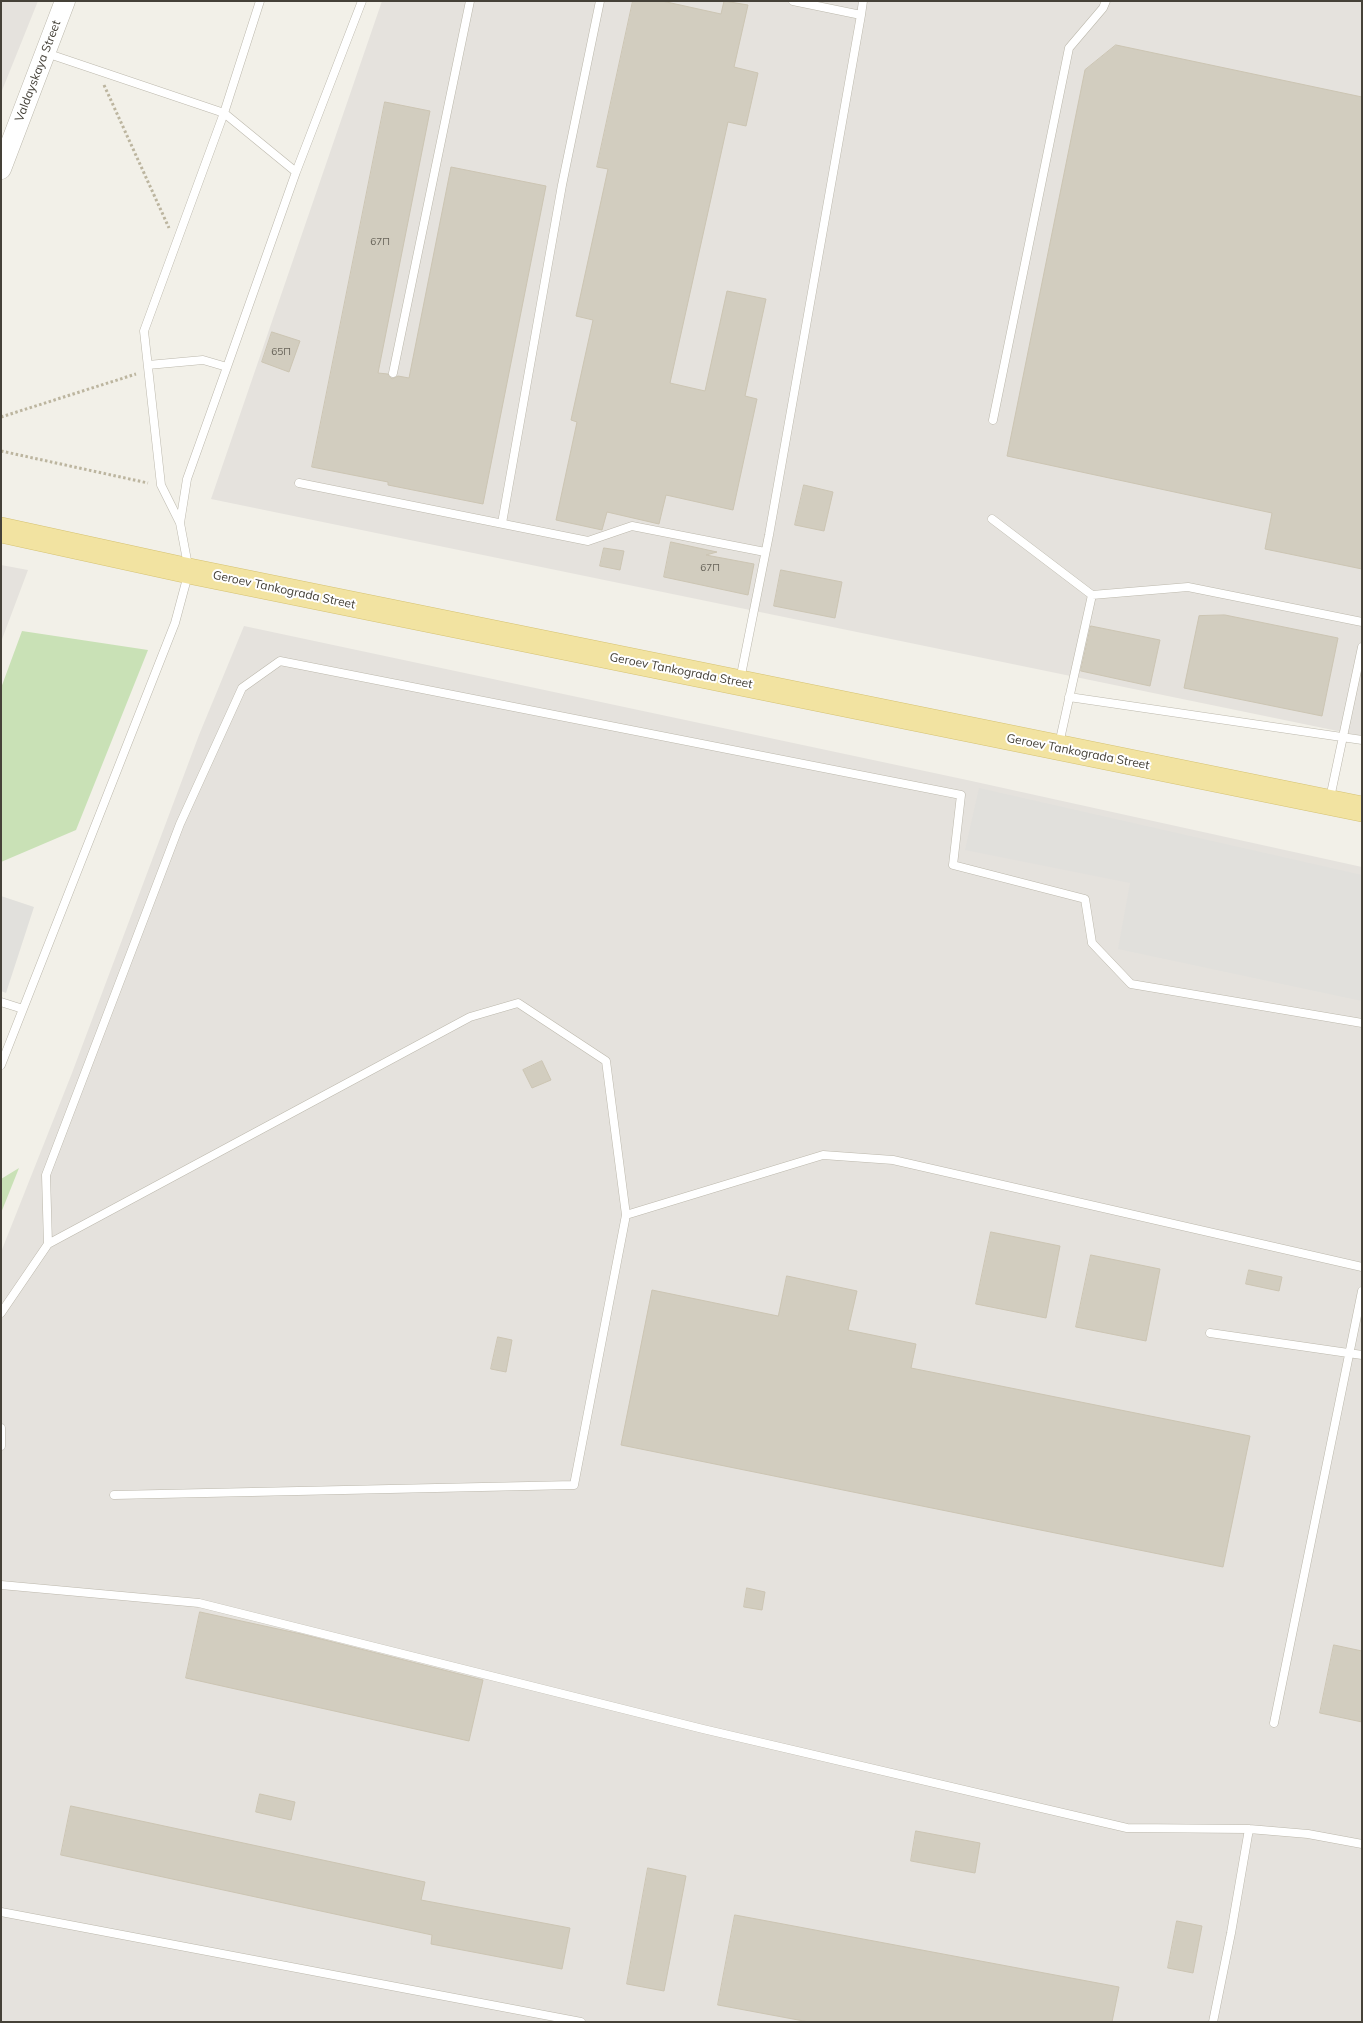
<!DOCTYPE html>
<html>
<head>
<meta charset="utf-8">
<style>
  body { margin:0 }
  #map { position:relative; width:1363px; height:2023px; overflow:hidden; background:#f2f0e8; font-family:Mulish,sans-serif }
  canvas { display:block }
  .frame { position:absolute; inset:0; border:2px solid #454138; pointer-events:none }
</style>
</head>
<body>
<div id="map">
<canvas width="1363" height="2023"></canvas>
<div class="frame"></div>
</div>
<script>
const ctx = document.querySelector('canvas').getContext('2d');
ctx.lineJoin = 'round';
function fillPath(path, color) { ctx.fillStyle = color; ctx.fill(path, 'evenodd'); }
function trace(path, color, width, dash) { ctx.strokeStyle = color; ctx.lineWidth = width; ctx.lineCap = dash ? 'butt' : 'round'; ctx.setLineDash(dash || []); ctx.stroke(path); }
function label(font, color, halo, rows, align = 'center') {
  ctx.font = font + ' Mulish,sans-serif'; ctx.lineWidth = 4; ctx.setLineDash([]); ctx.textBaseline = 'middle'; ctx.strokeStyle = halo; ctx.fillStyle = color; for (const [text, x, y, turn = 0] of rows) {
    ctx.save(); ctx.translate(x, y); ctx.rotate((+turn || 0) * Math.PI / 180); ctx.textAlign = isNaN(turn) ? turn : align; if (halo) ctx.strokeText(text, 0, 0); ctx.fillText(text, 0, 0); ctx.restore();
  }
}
const industrial = new Path2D(`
  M 1,1 L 38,1 L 1,93 Z
  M 382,1 L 1362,1 L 1362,736 L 211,499 Z
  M 1,565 L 28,570 L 1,642 Z
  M 244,626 L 967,780 L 1362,867 L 1362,2022 L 1,2022 L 1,1252 L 72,1073 L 199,735 Z`);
const green = new Path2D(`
  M 22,631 L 148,650 L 76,830 L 1,862 L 1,688 Z
  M 19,1168 L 1,1213 L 1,1179 Z`);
const parking = new Path2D(`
  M 979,788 L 1362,875 L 1362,1001 L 1118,949 L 1130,883 L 965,850 Z
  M 1,896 L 34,907 L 6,993 L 1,991 Z`);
const building = new Path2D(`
  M 633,1 L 662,1 L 721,14 L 724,1 L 748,5 L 734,67 L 758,73 L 746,126 L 728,122 L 670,383 L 705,391 L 727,291 L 766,299 L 745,396 L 757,399 L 733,510 L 666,495 L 659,524 L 607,512 L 602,530 L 556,520 L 577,422 L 571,420 L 593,320 L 576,316 L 608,169 L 597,167 Z
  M 1116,45 L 1362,97 L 1362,569 L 1265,549 L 1272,513 L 1007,456 L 1085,70 Z
  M 385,102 L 430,111 L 378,373 L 388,374 L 392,379 L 398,376 L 409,378 L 451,167 L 546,186 L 483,504 L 388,485 L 388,482 L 312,467 Z
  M 272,332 L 300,341 L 289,372 L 262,362 Z
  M 804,485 L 833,492 L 824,531 L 795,525 Z
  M 671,542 L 717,552 L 706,555 L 754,564 L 748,595 L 664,577 Z
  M 604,548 L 624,551 L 620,570 L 600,566 Z
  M 781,570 L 842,582 L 835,618 L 774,606 Z
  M 1225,615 L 1338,638 L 1322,716 L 1184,688 L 1199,616 Z
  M 1091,626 L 1160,640 L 1150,686 L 1081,671 Z
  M 542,1061 L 551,1080 L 532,1088 L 523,1070 Z
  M 991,1232 L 1060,1246 L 1046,1318 L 976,1304 Z
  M 1091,1255 L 1160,1269 L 1146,1341 L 1076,1327 Z
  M 1249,1270 L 1282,1277 L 1279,1291 L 1246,1284 Z
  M 787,1276 L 857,1291 L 848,1330 L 916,1344 L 911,1368 L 1250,1436 L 1223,1567 L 621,1445 L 652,1290 L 778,1316 Z
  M 498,1337 L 512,1340 L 506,1372 L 491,1369 Z
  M 747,1588 L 765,1592 L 762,1610 L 744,1607 Z
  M 200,1612 L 301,1634 L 483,1680 L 469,1741 L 186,1678 Z
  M 1334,1645 L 1362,1651 L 1362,1722 L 1320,1713 Z
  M 260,1794 L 295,1802 L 291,1820 L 256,1812 Z
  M 71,1806 L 425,1882 L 421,1900 L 570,1928 L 562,1969 L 431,1944 L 432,1935 L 61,1855 Z
  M 916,1831 L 980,1843 L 975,1873 L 911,1861 Z
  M 648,1868 L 686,1876 L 664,1991 L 627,1984 Z
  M 735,1915 L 1119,1987 L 1112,2022 L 809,2022 L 718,2005 Z
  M 1177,1921 L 1202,1926 L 1193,1973 L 1168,1968 Z`);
const path = new Path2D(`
  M 104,85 L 169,228
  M 1,417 L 136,374
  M 1,451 L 148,483`);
const service = new Path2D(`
  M 861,15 L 863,1
  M 46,53 L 224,113 L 296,172
  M 148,365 L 203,360 L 227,367
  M 393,373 L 470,1
  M 993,420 L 1069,48 L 1103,8 L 1106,1
  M 299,483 L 588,541 L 632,526 L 765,552
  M 992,519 L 1092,595 L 1188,587 L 1362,622
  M 180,523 L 187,479 L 227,367 L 296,172 L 362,1
  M 502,523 L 562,185 L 600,1
  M 740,680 L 769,535 L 861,15 L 793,1
  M 1069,697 L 1362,740
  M 1059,744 L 1092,595
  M 1330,798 L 1362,647
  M 1,1002 L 23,1009 L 175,623 L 189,571 L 180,523 L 161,485 L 144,331 L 224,113 L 260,1
  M 1,1065 L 23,1009
  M 626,1215 L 823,1155 L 893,1160 L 1362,1267
  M 48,1244 L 470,1017 L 518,1003 L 606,1061 L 626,1215 L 574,1485 L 114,1495
  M 1,1313 L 48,1244 L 46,1175 L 180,824 L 242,688 L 280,661 L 961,795 L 953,865 L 1085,899 L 1092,943 L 1131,984 L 1362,1023
  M 1210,1333 L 1362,1355
  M 1,1428 L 1,1446
  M 1,1585 L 199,1603 L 703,1729 L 1127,1828 L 1249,1829 L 1308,1834 L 1362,1844
  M 1274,1723 L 1362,1291
  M 1,1912 L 581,2022
  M 1213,2022 L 1231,1933 L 1249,1829`);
const tertiary = new Path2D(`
  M 1,169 L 65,1`);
const primary = new Path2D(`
  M 1,530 L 189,571 L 1362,809`);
const numberNames = [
  ["67П",380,242],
  ["65П",281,352],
  ["67П",710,568]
];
const streetNames = [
  ["Valdayskaya Street",38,71,-69],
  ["Geroev Tankograda Street",284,590,12],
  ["Geroev Tankograda Street",681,671,11],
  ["Geroev Tankograda Street",1078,752,11]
];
fillPath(industrial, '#e5e2dd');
fillPath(green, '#c9e1b6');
fillPath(parking, '#e1e0dc');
fillPath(building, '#d2cdbf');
trace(building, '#ccc5b3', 1);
trace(service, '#bcb8ac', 9);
trace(tertiary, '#bcb8ac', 21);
trace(primary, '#d5c273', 26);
trace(path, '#bcb59f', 3, [2.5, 2.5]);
trace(service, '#fff', 8);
trace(tertiary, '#fff', 20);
trace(primary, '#f2e3a1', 25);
label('10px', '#68645a', null, numberNames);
label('12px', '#454138', '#fff', streetNames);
</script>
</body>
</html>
